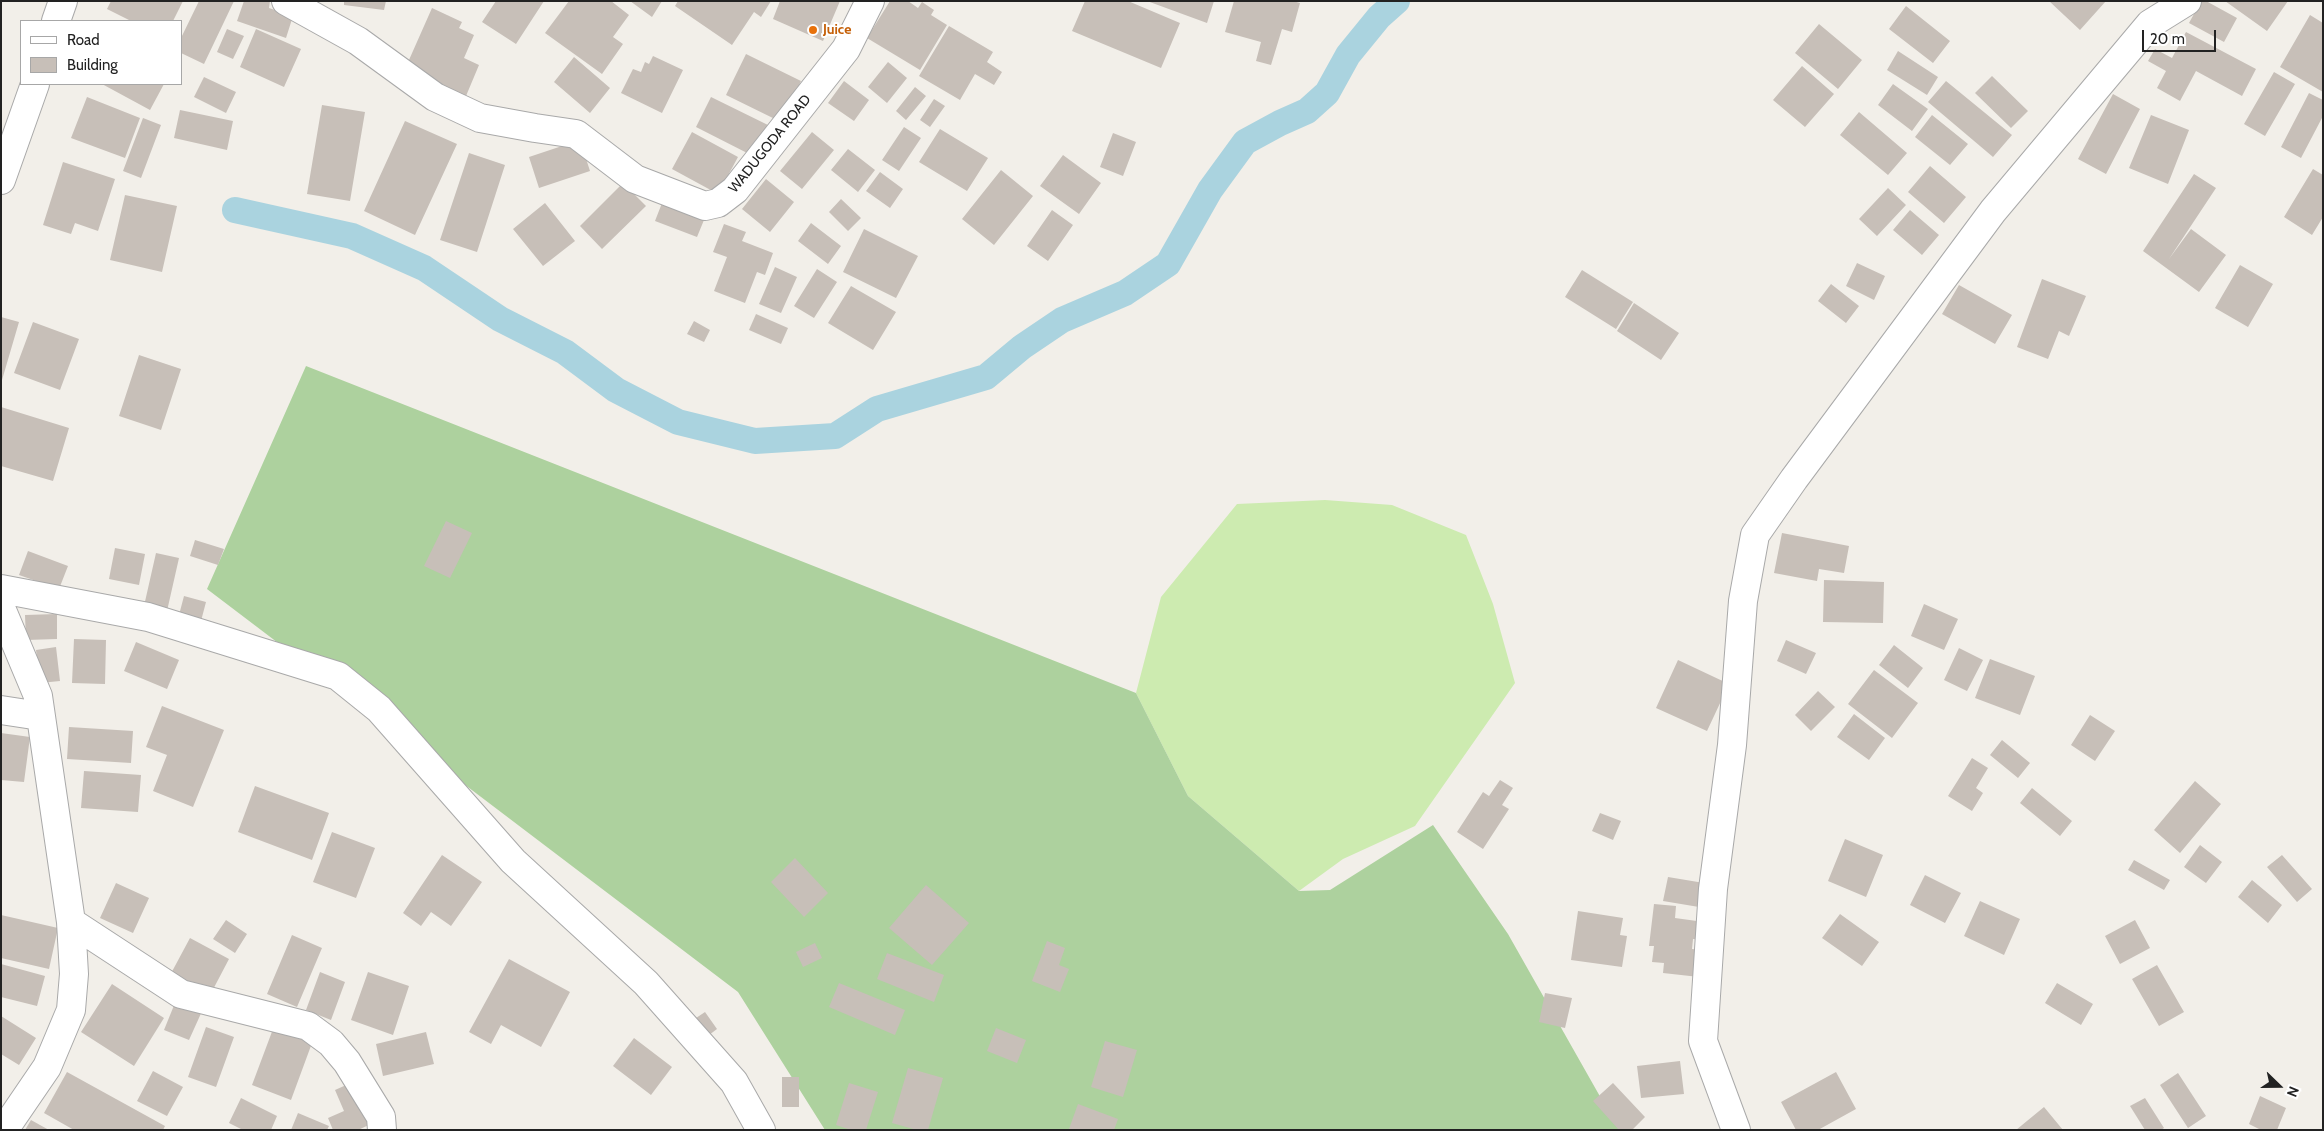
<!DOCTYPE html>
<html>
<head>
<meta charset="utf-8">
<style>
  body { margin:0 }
  #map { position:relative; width:2324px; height:1131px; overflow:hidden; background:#f2efe9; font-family:Cabin,sans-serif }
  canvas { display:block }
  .frame { position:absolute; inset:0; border:2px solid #222; pointer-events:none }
  .legend { position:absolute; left:20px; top:20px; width:162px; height:65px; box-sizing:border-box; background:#fff; border:1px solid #a7a7a7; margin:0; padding:6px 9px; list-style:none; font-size:15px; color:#222 }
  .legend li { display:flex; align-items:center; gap:10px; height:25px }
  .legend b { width:25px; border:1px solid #a7a7a7 }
  .north { position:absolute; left:2254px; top:1061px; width:50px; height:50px; -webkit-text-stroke:4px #fff; paint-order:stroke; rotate:112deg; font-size:14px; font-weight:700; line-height:20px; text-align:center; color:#222 }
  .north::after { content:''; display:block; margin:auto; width:18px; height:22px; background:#222; clip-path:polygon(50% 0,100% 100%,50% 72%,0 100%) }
  .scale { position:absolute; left:2142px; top:30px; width:74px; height:22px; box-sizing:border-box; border:2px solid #222; border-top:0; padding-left:6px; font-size:15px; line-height:18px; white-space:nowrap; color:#222; -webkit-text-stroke:4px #fff; paint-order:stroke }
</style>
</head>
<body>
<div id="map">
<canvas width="2324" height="1131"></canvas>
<div class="frame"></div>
<ul class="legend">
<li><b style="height:6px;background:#fff"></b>Road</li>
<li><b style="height:14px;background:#c7bfb8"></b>Building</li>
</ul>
<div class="north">N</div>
<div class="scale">20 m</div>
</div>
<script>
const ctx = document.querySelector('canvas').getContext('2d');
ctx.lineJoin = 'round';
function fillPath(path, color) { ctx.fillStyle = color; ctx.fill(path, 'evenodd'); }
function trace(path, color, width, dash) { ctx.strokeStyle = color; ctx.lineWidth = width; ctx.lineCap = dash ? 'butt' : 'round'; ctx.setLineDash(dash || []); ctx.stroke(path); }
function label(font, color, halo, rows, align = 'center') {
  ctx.font = font + ' Cabin,sans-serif'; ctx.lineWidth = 4; ctx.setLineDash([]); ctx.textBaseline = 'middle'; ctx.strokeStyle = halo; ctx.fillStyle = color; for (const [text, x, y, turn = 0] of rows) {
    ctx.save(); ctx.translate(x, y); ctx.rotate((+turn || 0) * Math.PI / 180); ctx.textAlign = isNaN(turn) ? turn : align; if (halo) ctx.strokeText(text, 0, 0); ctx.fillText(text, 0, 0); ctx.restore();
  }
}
const grass = new Path2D(`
  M 1325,500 L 1392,505 L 1466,535 L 1493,604 L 1515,683 L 1415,826 L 1343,859 L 1299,891 L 1188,796 L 1136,693 L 1161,597 L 1237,504 Z`);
const forest = new Path2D(`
  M 306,366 L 1136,693 L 1188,796 L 1299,891 L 1330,890 L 1433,825 L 1508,934 L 1619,1130 L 825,1130 L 738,992 L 207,589 Z`);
const canal = new Path2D(`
  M 235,210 L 352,236 L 424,268 L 500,319 L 565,352 L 616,390 L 678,422 L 755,441 L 835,436 L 877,409 L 986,377 L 1022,347 L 1062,320 L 1125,293 L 1168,264 L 1210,190 L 1245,142 L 1280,123 L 1307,111 L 1327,93 L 1348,55 L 1379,17 L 1397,1`);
const building = new Path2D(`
  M 111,1 L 183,1 L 173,21 L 131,21 L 107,9 Z
  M 199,1 L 234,1 L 204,64 L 181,53 L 181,38 Z
  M 244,1 L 270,1 L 269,8 L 293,16 L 286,38 L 237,21 Z
  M 344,1 L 386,1 L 384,10 L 344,5 Z
  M 496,1 L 544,1 L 516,44 L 482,22 Z
  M 569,1 L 611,1 L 629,15 L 613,37 L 623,44 L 602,74 L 545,33 Z
  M 630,1 L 662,1 L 652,17 Z
  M 678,1 L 771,1 L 761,17 L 754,12 L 732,45 L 675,6 Z
  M 780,1 L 840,1 L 823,41 L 773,19 Z
  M 890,1 L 908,1 L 918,8 L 922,2 L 934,10 L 931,15 L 947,25 L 920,70 L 867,38 Z
  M 1085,1 L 1128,1 L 1180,23 L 1161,68 L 1072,31 Z
  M 1147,1 L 1214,1 L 1207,23 Z
  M 1234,1 L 1293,1 L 1300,3 L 1292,32 L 1282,29 L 1271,65 L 1256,61 L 1261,42 L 1225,32 Z
  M 2049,1 L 2106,1 L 2080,30 Z
  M 2201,1 L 2206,1 L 2237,18 L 2224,42 L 2189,23 Z
  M 2225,1 L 2288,1 L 2267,31 Z
  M 1906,6 L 1950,41 L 1933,63 L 1889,29 Z
  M 432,8 L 462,22 L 459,28 L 474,35 L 464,58 L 479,65 L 466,96 L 405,69 Z
  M 2310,15 L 2323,23 L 2323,92 L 2280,67 Z
  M 1819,24 L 1862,60 L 1838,89 L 1795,53 Z
  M 949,26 L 993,52 L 987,62 L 1002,72 L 994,85 L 975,74 L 960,100 L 919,76 Z
  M 227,29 L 244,36 L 233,59 L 217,52 Z
  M 256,29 L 301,49 L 284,87 L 240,67 Z
  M 2186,32 L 2256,69 L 2242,96 L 2196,71 L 2180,101 L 2157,88 L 2166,71 L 2148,61 L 2155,49 L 2172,58 Z
  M 1898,51 L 1938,77 L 1927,95 L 1887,70 Z
  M 746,54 L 801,81 L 781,122 L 726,95 Z
  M 653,56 L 683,70 L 662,113 L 621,93 L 633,69 L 641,72 L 645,62 L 649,64 Z
  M 574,57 L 610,88 L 590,113 L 554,82 Z
  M 888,62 L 907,78 L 887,103 L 868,87 Z
  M 1802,66 L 1834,94 L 1805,127 L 1773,100 Z
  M 2274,72 L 2295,84 L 2265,136 L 2244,124 Z
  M 1992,76 L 2028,111 L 2011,128 L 1975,93 Z
  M 204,77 L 236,92 L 226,113 L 194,97 Z
  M 844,81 L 869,100 L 854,121 L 828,103 Z
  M 1946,81 L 2012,135 L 1993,157 L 1928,102 Z
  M 102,84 L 164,84 L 150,110 Z
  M 1893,84 L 1928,109 L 1912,131 L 1878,105 Z
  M 915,87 L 926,96 L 906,120 L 896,111 Z
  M 2309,93 L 2323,100 L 2323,116 L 2301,158 L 2281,147 Z
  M 2113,94 L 2140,109 L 2106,174 L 2078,159 Z
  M 87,97 L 140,118 L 125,158 L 71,138 Z
  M 711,97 L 770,126 L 755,157 L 696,127 Z
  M 934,99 L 945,106 L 930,127 L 920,120 Z
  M 322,105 L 365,112 L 350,201 L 307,194 Z
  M 180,110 L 233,121 L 227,150 L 174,138 Z
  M 1859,112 L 1907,153 L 1888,175 L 1840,135 Z
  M 1932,115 L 1968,144 L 1950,165 L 1915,137 Z
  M 2151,115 L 2189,130 L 2168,184 L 2129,168 Z
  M 143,118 L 161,125 L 141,178 L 123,171 Z
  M 405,121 L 457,144 L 415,235 L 364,211 Z
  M 904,127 L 921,138 L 899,171 L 882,160 Z
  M 940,129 L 988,158 L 967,191 L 919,162 Z
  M 692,132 L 738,157 L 718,194 L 672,169 Z
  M 812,132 L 834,150 L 802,189 L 780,171 Z
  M 1113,133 L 1136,142 L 1123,176 L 1100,167 Z
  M 580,140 L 590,171 L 539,188 L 529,157 Z
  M 848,149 L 875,170 L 858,192 L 831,170 Z
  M 469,153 L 505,165 L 477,252 L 440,240 Z
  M 1063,155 L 1101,183 L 1079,214 L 1040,186 Z
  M 63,162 L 115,179 L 98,231 L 75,223 L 71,234 L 43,225 Z
  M 1930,166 L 1966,197 L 1944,223 L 1908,192 Z
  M 2313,169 L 2323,175 L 2323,217 L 2312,235 L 2284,217 Z
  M 1001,170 L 1033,196 L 994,245 L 962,219 Z
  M 880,172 L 903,189 L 890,208 L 866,191 Z
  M 2194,174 L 2216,188 L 2169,259 L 2191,229 L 2226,255 L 2199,292 L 2143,251 Z
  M 766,179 L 794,202 L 770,232 L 742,209 Z
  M 623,183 L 646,206 L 602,249 L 580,226 Z
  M 1888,188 L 1906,205 L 1877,236 L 1859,219 Z
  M 125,195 L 177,206 L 162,272 L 110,260 Z
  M 841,199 L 861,218 L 848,231 L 829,212 Z
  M 545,203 L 575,241 L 543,266 L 513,229 Z
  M 662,203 L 704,220 L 697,237 L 655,221 Z
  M 1052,210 L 1073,225 L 1048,261 L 1027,246 Z
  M 1910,210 L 1939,235 L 1922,255 L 1893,230 Z
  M 811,223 L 841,246 L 828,264 L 798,241 Z
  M 724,224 L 746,232 L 742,241 L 773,253 L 765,275 L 757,272 L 745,303 L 714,291 L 727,257 L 713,252 Z
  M 864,229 L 918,256 L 896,298 L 843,272 Z
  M 1857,263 L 1885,276 L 1874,300 L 1846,286 Z
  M 2240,265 L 2273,284 L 2248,327 L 2215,308 Z
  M 775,267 L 797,277 L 781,313 L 759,304 Z
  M 817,269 L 837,282 L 814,318 L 794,306 Z
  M 1582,270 L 1633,302 L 1616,329 L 1565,297 Z
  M 2042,279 L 2086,296 L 2069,336 L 2059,331 L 2048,359 L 2017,347 Z
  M 1831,284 L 1859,306 L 1846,323 L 1818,301 Z
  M 1959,285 L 2012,315 L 1995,344 L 1942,314 Z
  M 851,286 L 896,312 L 873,350 L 828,323 Z
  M 1634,303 L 1679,333 L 1661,360 L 1617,331 Z
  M 756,314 L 788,328 L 781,344 L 749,330 Z
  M 1,317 L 19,322 L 2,380 L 1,380 Z
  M 694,321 L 710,330 L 704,342 L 687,334 Z
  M 33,322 L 79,339 L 60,390 L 14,373 Z
  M 139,355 L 181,369 L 161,430 L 119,416 Z
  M 1,407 L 69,428 L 53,481 L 1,466 Z
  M 446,521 L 472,533 L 450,578 L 424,566 Z
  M 1782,533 L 1849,546 L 1844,573 L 1819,569 L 1817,581 L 1774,573 Z
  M 195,540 L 224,549 L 218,565 L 190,556 Z
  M 115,548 L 145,554 L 139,585 L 109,579 Z
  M 28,551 L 68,566 L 59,589 L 19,575 Z
  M 156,553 L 179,558 L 167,611 L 144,606 Z
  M 1824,580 L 1884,582 L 1883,623 L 1823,622 Z
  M 184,596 L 206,602 L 201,621 L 179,615 Z
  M 1924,604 L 1958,619 L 1944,650 L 1911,636 Z
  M 57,614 L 57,639 L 26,640 L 25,615 Z
  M 74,639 L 106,640 L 105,684 L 72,683 Z
  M 1786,640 L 1816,653 L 1806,674 L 1777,661 Z
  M 136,642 L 179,660 L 167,689 L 124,671 Z
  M 1894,645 L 1923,668 L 1908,688 L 1879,665 Z
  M 56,647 L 60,681 L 40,683 L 36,650 Z
  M 1959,648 L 1983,660 L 1967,691 L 1944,680 Z
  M 1990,659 L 2035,676 L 2020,715 L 1975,698 Z
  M 1678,660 L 1729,684 L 1707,731 L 1656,708 Z
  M 1874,670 L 1918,703 L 1892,738 L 1848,704 Z
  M 1818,691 L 1835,707 L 1811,731 L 1795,715 Z
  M 162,706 L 224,730 L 193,807 L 153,791 L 167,755 L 146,747 Z
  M 1854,714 L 1885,738 L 1869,760 L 1837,737 Z
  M 2090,715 L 2115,731 L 2095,761 L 2071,745 Z
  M 69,727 L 133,731 L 131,763 L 67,759 Z
  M 1,733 L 30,737 L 24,782 L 1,780 Z
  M 2002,740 L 2030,763 L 2018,778 L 1990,755 Z
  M 1972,758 L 1988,768 L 1976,788 L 1983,793 L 1972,811 L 1948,796 Z
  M 84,771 L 141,775 L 138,812 L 81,808 Z
  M 1500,780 L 1513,788 L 1502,805 L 1509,809 L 1483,849 L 1457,832 L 1483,792 L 1489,796 Z
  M 2195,781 L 2221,804 L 2180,853 L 2154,830 Z
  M 255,786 L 329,813 L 312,860 L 238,832 Z
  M 2032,788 L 2072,821 L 2060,836 L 2020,803 Z
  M 1600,813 L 1621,821 L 1613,840 L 1592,831 Z
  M 332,832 L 375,848 L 356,898 L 313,882 Z
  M 1845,839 L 1883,855 L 1866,897 L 1828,881 Z
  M 2200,845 L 2222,862 L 2206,883 L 2184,867 Z
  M 442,855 L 482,882 L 451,926 L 431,912 L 421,926 L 403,913 Z
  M 2282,855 L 2312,889 L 2297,902 L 2267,867 Z
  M 795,858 L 828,893 L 804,917 L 771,882 Z
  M 2134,860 L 2170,880 L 2164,890 L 2128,870 Z
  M 1925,875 L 1961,893 L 1945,923 L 1910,905 Z
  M 1668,877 L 1704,883 L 1699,907 L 1663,901 Z
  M 2252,880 L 2282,905 L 2268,923 L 2238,897 Z
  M 116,883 L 149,898 L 133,933 L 100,918 Z
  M 926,885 L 969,923 L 932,965 L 889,928 Z
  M 1980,901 L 2020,919 L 2004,955 L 1964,936 Z
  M 1654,904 L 1676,906 L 1675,918 L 1704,922 L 1702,940 L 1693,939 L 1692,949 L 1702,950 L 1699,977 L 1663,973 L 1664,963 L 1652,962 L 1654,946 L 1649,946 Z
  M 1578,911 L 1623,918 L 1620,935 L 1627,936 L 1622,967 L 1571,960 Z
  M 1840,914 L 1879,942 L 1862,966 L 1822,938 Z
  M 1,915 L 58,928 L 49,969 L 1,958 Z
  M 226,920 L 247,934 L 235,953 L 213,939 Z
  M 2135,920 L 2150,948 L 2120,964 L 2105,936 Z
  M 292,935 L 322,948 L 297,1007 L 267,994 Z
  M 190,938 L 229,959 L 208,999 L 168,979 Z
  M 1047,941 L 1065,948 L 1059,965 L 1069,969 L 1060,992 L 1032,981 Z
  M 815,943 L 822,958 L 803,967 L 796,952 Z
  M 887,953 L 944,975 L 934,1002 L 877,979 Z
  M 509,959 L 570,992 L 541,1047 L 501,1025 L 491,1044 L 469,1032 Z
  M 1,964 L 45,976 L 37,1006 L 1,997 Z
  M 2157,965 L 2184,1012 L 2159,1026 L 2132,979 Z
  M 320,972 L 345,982 L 331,1020 L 306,1010 Z
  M 368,972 L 409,986 L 393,1035 L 351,1020 Z
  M 839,983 L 905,1010 L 895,1035 L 829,1007 Z
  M 2057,983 L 2093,1004 L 2081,1025 L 2045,1003 Z
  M 112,984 L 164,1018 L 134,1066 L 81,1032 Z
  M 1545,993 L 1572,998 L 1565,1028 L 1539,1022 Z
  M 177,998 L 203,1009 L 189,1040 L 164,1030 Z
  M 705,1012 L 717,1029 L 709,1035 L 696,1018 Z
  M 1,1016 L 36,1038 L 19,1065 L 1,1054 Z
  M 206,1027 L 234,1037 L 216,1087 L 188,1077 Z
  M 996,1028 L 1026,1040 L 1017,1063 L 987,1051 Z
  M 273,1029 L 312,1043 L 291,1100 L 252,1085 Z
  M 426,1032 L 434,1064 L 383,1076 L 376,1044 Z
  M 634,1038 L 672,1067 L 651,1095 L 613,1066 Z
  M 1105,1041 L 1137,1050 L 1123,1097 L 1091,1087 Z
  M 1680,1061 L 1684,1094 L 1641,1098 L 1637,1066 Z
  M 908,1068 L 943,1078 L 928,1130 L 917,1130 L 892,1123 Z
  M 153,1071 L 183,1087 L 167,1116 L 137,1101 Z
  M 67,1072 L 165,1126 L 163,1130 L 74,1130 L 44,1113 Z
  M 1836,1072 L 1856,1109 L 1818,1130 L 1796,1130 L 1781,1102 Z
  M 2178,1073 L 2206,1116 L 2188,1128 L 2160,1085 Z
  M 782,1077 L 799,1077 L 799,1107 L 782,1107 Z
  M 353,1082 L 371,1124 L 358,1130 L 333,1130 L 328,1118 L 344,1111 L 335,1090 Z
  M 849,1083 L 878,1092 L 866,1130 L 851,1130 L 836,1125 Z
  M 1613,1083 L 1645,1117 L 1632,1130 L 1619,1130 L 1593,1101 Z
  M 2260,1096 L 2286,1108 L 2277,1130 L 2261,1130 L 2249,1124 Z
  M 241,1098 L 277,1116 L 271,1130 L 243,1130 L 229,1123 Z
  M 2145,1098 L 2164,1128 L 2161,1130 L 2145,1130 L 2130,1106 Z
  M 1078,1104 L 1118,1119 L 1114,1130 L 1069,1129 Z
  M 2044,1107 L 2063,1130 L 2016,1130 Z
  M 298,1113 L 329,1126 L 327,1130 L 291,1130 Z
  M 31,1120 L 49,1130 L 25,1130 Z`);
const minor = new Path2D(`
  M 286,1 L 358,41 L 435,97 L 480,118 L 535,128 L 576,134 L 635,179 L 705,206 L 718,203 L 735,190 L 846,49 L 870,1
  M 56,21 L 63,1
  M 1,180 L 35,84
  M 1,589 L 148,617 L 338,676 L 379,709 L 513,861 L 646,983 L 734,1082 L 761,1130
  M 1,608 L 38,696 L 71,922 L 74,974 L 71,1010 L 47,1067 L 4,1130
  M 1,710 L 40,716
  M 71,922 L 181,994 L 308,1026 L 331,1043 L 347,1062 L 381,1117 L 382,1130
  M 1736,1130 L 1703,1041 L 1713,889 L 1732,745 L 1743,601 L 1755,535 L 1794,479 L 1993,211 L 2150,24 L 2187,1`);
const markers = [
  [813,30,5,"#e8710a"]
];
const foodNames = [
  ["Juice",823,30]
];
const streetNames = [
  ["WADUGODA ROAD",770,144,-51]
];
fillPath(grass, '#cdebb0');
fillPath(forest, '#add19e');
trace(canal, '#aad3df', 26);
fillPath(building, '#c7bfb8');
trace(minor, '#a9a9a9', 30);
trace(minor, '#fff', 28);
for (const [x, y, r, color] of markers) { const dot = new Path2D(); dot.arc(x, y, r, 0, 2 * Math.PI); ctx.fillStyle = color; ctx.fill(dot); trace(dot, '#fff', 2); }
label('bold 14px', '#c56008', '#fff', foodNames, 'left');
label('14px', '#222', '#fff', streetNames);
</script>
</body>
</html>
